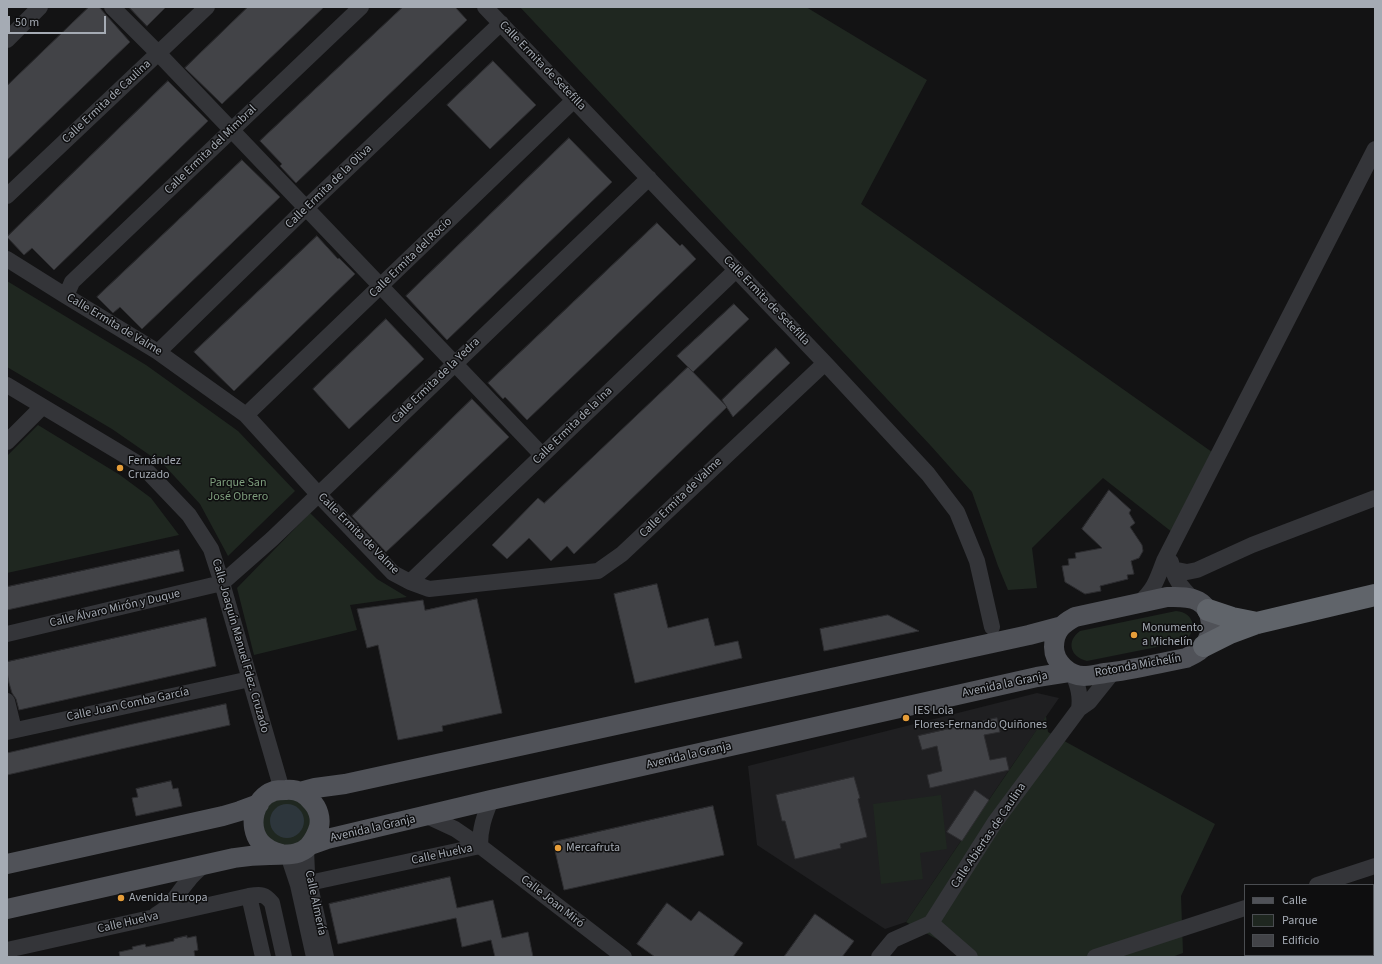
<!DOCTYPE html>
<html>
<head>
<meta charset="utf-8">
<style>
  body { margin:0 }
  #map { position:relative; width:1382px; height:964px; overflow:hidden; background:#131314; font-family:"Source Sans 3",sans-serif }
  canvas { display:block }
  .frame { position:absolute; inset:0; border:8px solid #a5abb4; pointer-events:none }
  .legend { position:absolute; left:1244px; top:884px; width:130px; height:72px; box-sizing:border-box; background:#0e0e0f; border:1px solid #4a4d51; margin:0; padding:5px 7px; list-style:none; font-size:12px; color:#a5abb4 }
  .legend li { display:flex; align-items:center; gap:8px; height:20px }
  .legend b { width:20px; border:1px solid #4a4d51 }
  .scale { position:absolute; left:8px; top:16px; width:98px; height:18px; box-sizing:border-box; border:2px solid #a5abb4; border-top:0; padding-left:5px; font-size:12px; line-height:14px; white-space:nowrap; color:#a5abb4; -webkit-text-stroke:3px #0e0e0f; paint-order:stroke }
</style>
</head>
<body>
<div id="map">
<canvas width="1382" height="964"></canvas>
<div class="frame"></div>
<ul class="legend">
<li><b style="height:5px;background:#505258"></b>Calle</li>
<li><b style="height:11px;background:#1f2720"></b>Parque</li>
<li><b style="height:11px;background:#424347"></b>Edificio</li>
</ul>
<div class="scale">50 m</div>
</div>
<script>
const ctx = document.querySelector('canvas').getContext('2d');
ctx.lineJoin = 'round';
function fillPath(path, color) { ctx.fillStyle = color; ctx.fill(path, 'evenodd'); }
function trace(path, color, width, dash) { ctx.strokeStyle = color; ctx.lineWidth = width; ctx.lineCap = dash ? 'butt' : 'round'; ctx.setLineDash(dash || []); ctx.stroke(path); }
function label(font, color, halo, rows, align = 'center') {
  ctx.font = font + ' "Source Sans 3",sans-serif'; ctx.lineWidth = 3; ctx.setLineDash([]); ctx.textBaseline = 'middle'; ctx.strokeStyle = halo; ctx.fillStyle = color; for (const [text, x, y, turn = 0] of rows) {
    ctx.save(); ctx.translate(x, y); ctx.rotate((+turn || 0) * Math.PI / 180); ctx.textAlign = isNaN(turn) ? turn : align; if (halo) ctx.strokeText(text, 0, 0); ctx.fillText(text, 0, 0); ctx.restore();
  }
}
const built = new Path2D(`
  M 1037,693 L 1059,698 L 1009,770 L 906,922 L 885,929 L 757,845 L 748,766 Z`);
const green = new Path2D(`
  M 520,7 L 806,7 L 927,80 L 861,204 L 1219,457 L 1177,536 L 1103,478 L 1032,548 L 1037,588 L 1008,590 L 998,566 L 972,492 L 931,446 Z
  M 7,281 L 146,365 L 238,431 L 295,491 L 228,556 L 200,504 L 164,465 L 112,429 L 7,367 Z
  M 38,425 L 120,475 L 151,498 L 179,535 L 7,573 L 7,456 Z
  M 310,513 L 377,579 L 407,597 L 350,605 L 357,630 L 254,655 L 237,588 Z
  M 1176,611 C 1195,612 1199,633 1182,642 L 1087,661 C 1070,657 1066,641 1080,631 Z
  M 1046,716 L 1048,732 L 1215,824 L 1181,896 L 1183,953 L 1172,957 L 969,957 L 906,922 Z
  M 941,795 L 947,849 L 920,853 L 923,879 L 881,884 L 873,804 Z
  M262 822a24 24 0 1 1 48 0a24 24 0 1 1-48 0Z`);
const water = new Path2D(`
  M270 821a17 17 0 1 1 34 0a17 17 0 1 1-34 0Z`);
const building = new Path2D(`
  M 89,7 L 99,7 L 130,42 L 7,160 L 7,86 Z
  M 129,7 L 166,7 L 147,26 Z
  M 248,7 L 324,7 L 222,104 L 185,68 Z
  M 403,7 L 455,7 L 467,20 L 296,183 L 280,166 L 282,164 L 260,141 Z
  M 493,61 L 536,105 L 490,149 L 447,105 Z
  M 168,81 L 208,121 L 54,270 L 32,248 L 24,255 L 7,237 Z
  M 569,138 L 612,182 L 447,340 L 406,296 Z
  M 242,160 L 280,197 L 142,329 L 120,307 L 113,313 L 97,297 Z
  M 657,223 L 680,246 L 682,244 L 696,259 L 527,420 L 505,397 L 503,399 L 488,383 Z
  M 317,236 L 338,259 L 339,258 L 355,274 L 234,391 L 194,352 Z
  M 734,304 L 749,319 L 693,372 L 677,356 Z
  M 386,319 L 424,359 L 349,429 L 313,389 Z
  M 776,348 L 790,363 L 733,417 L 722,400 Z
  M 688,367 L 727,407 L 574,554 L 567,546 L 551,561 L 529,538 L 507,559 L 492,545 L 538,498 L 544,503 Z
  M 472,399 L 509,437 L 386,552 L 352,516 Z
  M 1109,490 L 1131,510 L 1129,513 L 1135,523 L 1130,527 L 1142,545 L 1143,551 L 1139,558 L 1131,561 L 1134,574 L 1127,575 L 1128,579 L 1100,586 L 1101,591 L 1085,594 L 1065,582 L 1062,566 L 1069,565 L 1068,559 L 1076,558 L 1075,553 L 1102,548 L 1082,529 Z
  M 179,550 L 184,571 L 7,610 L 7,587 Z
  M 657,584 L 668,628 L 708,618 L 715,646 L 738,641 L 742,658 L 635,683 L 614,594 Z
  M 477,599 L 502,713 L 442,726 L 443,731 L 398,740 L 378,645 L 367,648 L 357,609 L 423,600 L 425,610 Z
  M 888,615 L 919,631 L 824,651 L 820,629 Z
  M 206,618 L 216,666 L 19,710 L 16,699 L 12,693 L 9,683 L 7,672 L 7,662 Z
  M 226,704 L 230,725 L 121,749 L 7,775 L 7,753 L 133,724 Z
  M 997,718 L 1000,732 L 984,735 L 990,760 L 1006,757 L 1009,770 L 930,788 L 927,775 L 942,771 L 937,746 L 922,750 L 918,736 Z
  M 854,777 L 860,798 L 858,799 L 867,837 L 840,844 L 841,848 L 795,859 L 785,821 L 782,821 L 776,795 Z
  M 171,781 L 173,789 L 178,788 L 182,806 L 136,816 L 132,798 L 138,797 L 136,789 Z
  M 975,790 L 989,800 L 962,841 L 947,832 Z
  M 713,806 L 724,855 L 564,890 L 553,842 Z
  M 450,877 L 457,908 L 493,900 L 502,938 L 528,932 L 533,957 L 495,957 L 491,940 L 462,947 L 456,918 L 338,944 L 329,904 Z
  M 667,903 L 691,921 L 699,911 L 743,943 L 733,957 L 655,957 L 637,944 Z
  M 815,914 L 854,941 L 842,957 L 784,957 Z
  M 187,936 L 187,938 L 196,936 L 198,950 L 194,951 L 195,957 L 120,957 L 119,952 L 133,949 L 132,947 L 145,944 L 146,947 L 174,941 L 174,939 Z`);
const minor = new Path2D(`
  M 112,7 L 158,53 L 542,455
  M 485,7 L 825,363 L 928,474 L 957,512 L 977,561 L 992,627
  M 7,40 L 40,7
  M 7,196 L 207,7
  M 7,259 L 66,296 L 158,352 L 246,415 L 318,494 L 393,573 L 410,582 L 429,589 L 598,571 L 622,554 L 825,363
  M 66,296 L 72,282 L 361,7
  M 158,352 L 306,208 L 501,23
  M 7,385 L 139,464 L 148,472 L 189,515 L 211,549 L 222,583 L 282,790
  M 246,415 L 574,100
  M 7,442 L 42,407
  M 1171,562 C 1173,578 1182,588 1193,599
  M 1172,569 L 1187,572 L 1197,570 L 1252,545 L 1375,498
  M 410,582 L 736,270
  M 1139,603 C 1154,590 1157,580 1164,561 L 1375,149
  M 7,634 L 222,583 L 272,539 L 649,178
  M 1073,674 C 1078,686 1081,696 1079,709
  M 7,701 L 14,730
  M 7,732 L 250,679
  M 427,816 L 455,829 L 480,846 L 624,957
  M 480,846 C 480,828 484,817 491,800
  M 306,849 L 307,873 L 326,957
  M 288,855 L 298,885 L 314,957
  M 309,883 L 480,846
  M 1317,885 L 1375,866
  M 249,896 C 261,894 265,894 272,903 L 284,957
  M 156,915 C 173,905 176,895 188,881 C 192,875 198,870 204,865
  M 7,950 L 249,896 L 263,957
  M 879,957 L 893,940 L 931,923
  M 970,957 L 931,923 L 995,822 L 1079,709 L 1089,702 L 1113,672
  M 1095,957 L 1245,908`);
const major = new Path2D(`
  M 1167,597 C 1177,597 1189,596 1198,601 C 1214,610 1214,632 1204,646 C 1200,652 1192,655 1186,658 C 1159,663 1132,670 1105,673 C 1098,674 1090,676 1084,676 C 1069,676 1054,662 1054,647 C 1054,631 1062,624 1075,617 Z
  M 300,792 L 315,788 L 345,784 L 1029,635 L 1059,627
  M 310,845 L 327,839 L 491,800 L 1037,677 L 1069,672
  M 7,864 L 223,816 L 240,811 L 259,804
  M 7,909 L 234,858 C 246,856 257,855 270,855 C 285,854 298,857 309,846 C 314,840 317,834 319,827 C 321,818 318,808 312,802 C 306,794 297,789 286,790 C 282,790 278,790 274,791 C 253,798 248,826 260,842 C 266,849 273,852 281,854`);
const highway = new Path2D(`
  M 1208,610 L 1232,618 L 1257,623
  M 1204,646 L 1230,633 L 1257,623 L 1375,595`);
const markers = [
  [120,468,4,"#e69d39"],
  [1134,635,4,"#e69d39"],
  [906,718,4,"#e69d39"],
  [558,848,4,"#e69d39"],
  [121,898,4,"#e69d39"]
];
const streetNames = [
  ["Calle Ermita de Setefilla",542,66,46],
  ["Calle Ermita de Caulina",107,102,-43],
  ["Calle Ermita del Mimbral",211,150,-44],
  ["Calle Ermita de la Oliva",329,187,-44],
  ["Calle Ermita del Rocío",411,258,-44],
  ["Calle Ermita de Setefilla",766,301,46],
  ["Calle Ermita de Valme",114,325,31],
  ["Calle Ermita de la Yedra",436,381,-44],
  ["Calle Ermita de la Ina",573,426,-44],
  ["Calle Ermita de Valme",681,498,-44],
  ["Calle Ermita de Valme",358,534,45],
  ["Calle Álvaro Mirón y Duque",115,609,-13],
  ["Calle Joaquín Manuel Fdez. Cruzado",240,646,74],
  ["Rotonda Michelín",1138,666,-10],
  ["Avenida la Granja",1005,685,-12],
  ["Calle Juan Comba García",128,705,-12],
  ["Avenida la Granja",689,756,-13],
  ["Avenida la Granja",373,829,-13],
  ["Calle Abiertas de Caulina",989,836,-56],
  ["Calle Huelva",442,855,-12],
  ["Calle Joan Miró",552,902,38],
  ["Calle Almería",315,903,78],
  ["Calle Huelva",128,923,-13]
];
const poiNames = [
  ["Fernández",128,461],
  ["Cruzado",128,475],
  ["Monumento",1142,628],
  ["a Michelín",1142,642],
  ["IES Lola",914,711],
  ["Flores-Fernando Quiñones",914,725],
  ["Mercafruta",566,848],
  ["Avenida Europa",129,898]
];
const parkNames = [
  ["Parque San",238,483],
  ["José Obrero",238,497]
];
fillPath(built, '#1f1f21');
fillPath(green, '#1f2720');
fillPath(water, '#2d363c');
fillPath(building, '#424347');
trace(building, '#2d2d30', 1);
trace(minor, '#343539', 16);
trace(major, '#505258', 20);
trace(highway, '#60646a', 22);
for (const [x, y, r, color] of markers) { const dot = new Path2D(); dot.arc(x, y, r, 0, 2 * Math.PI); ctx.fillStyle = color; ctx.fill(dot); trace(dot, '#0e0e0f', 1.5); }
label('12px', '#a5abb4', '#0e0e0f', streetNames);
label('12px', '#a5abb4', '#0e0e0f', poiNames, 'left');
label('12px', '#7e9e7d', '#0e0e0f', parkNames);
</script>
</body>
</html>
